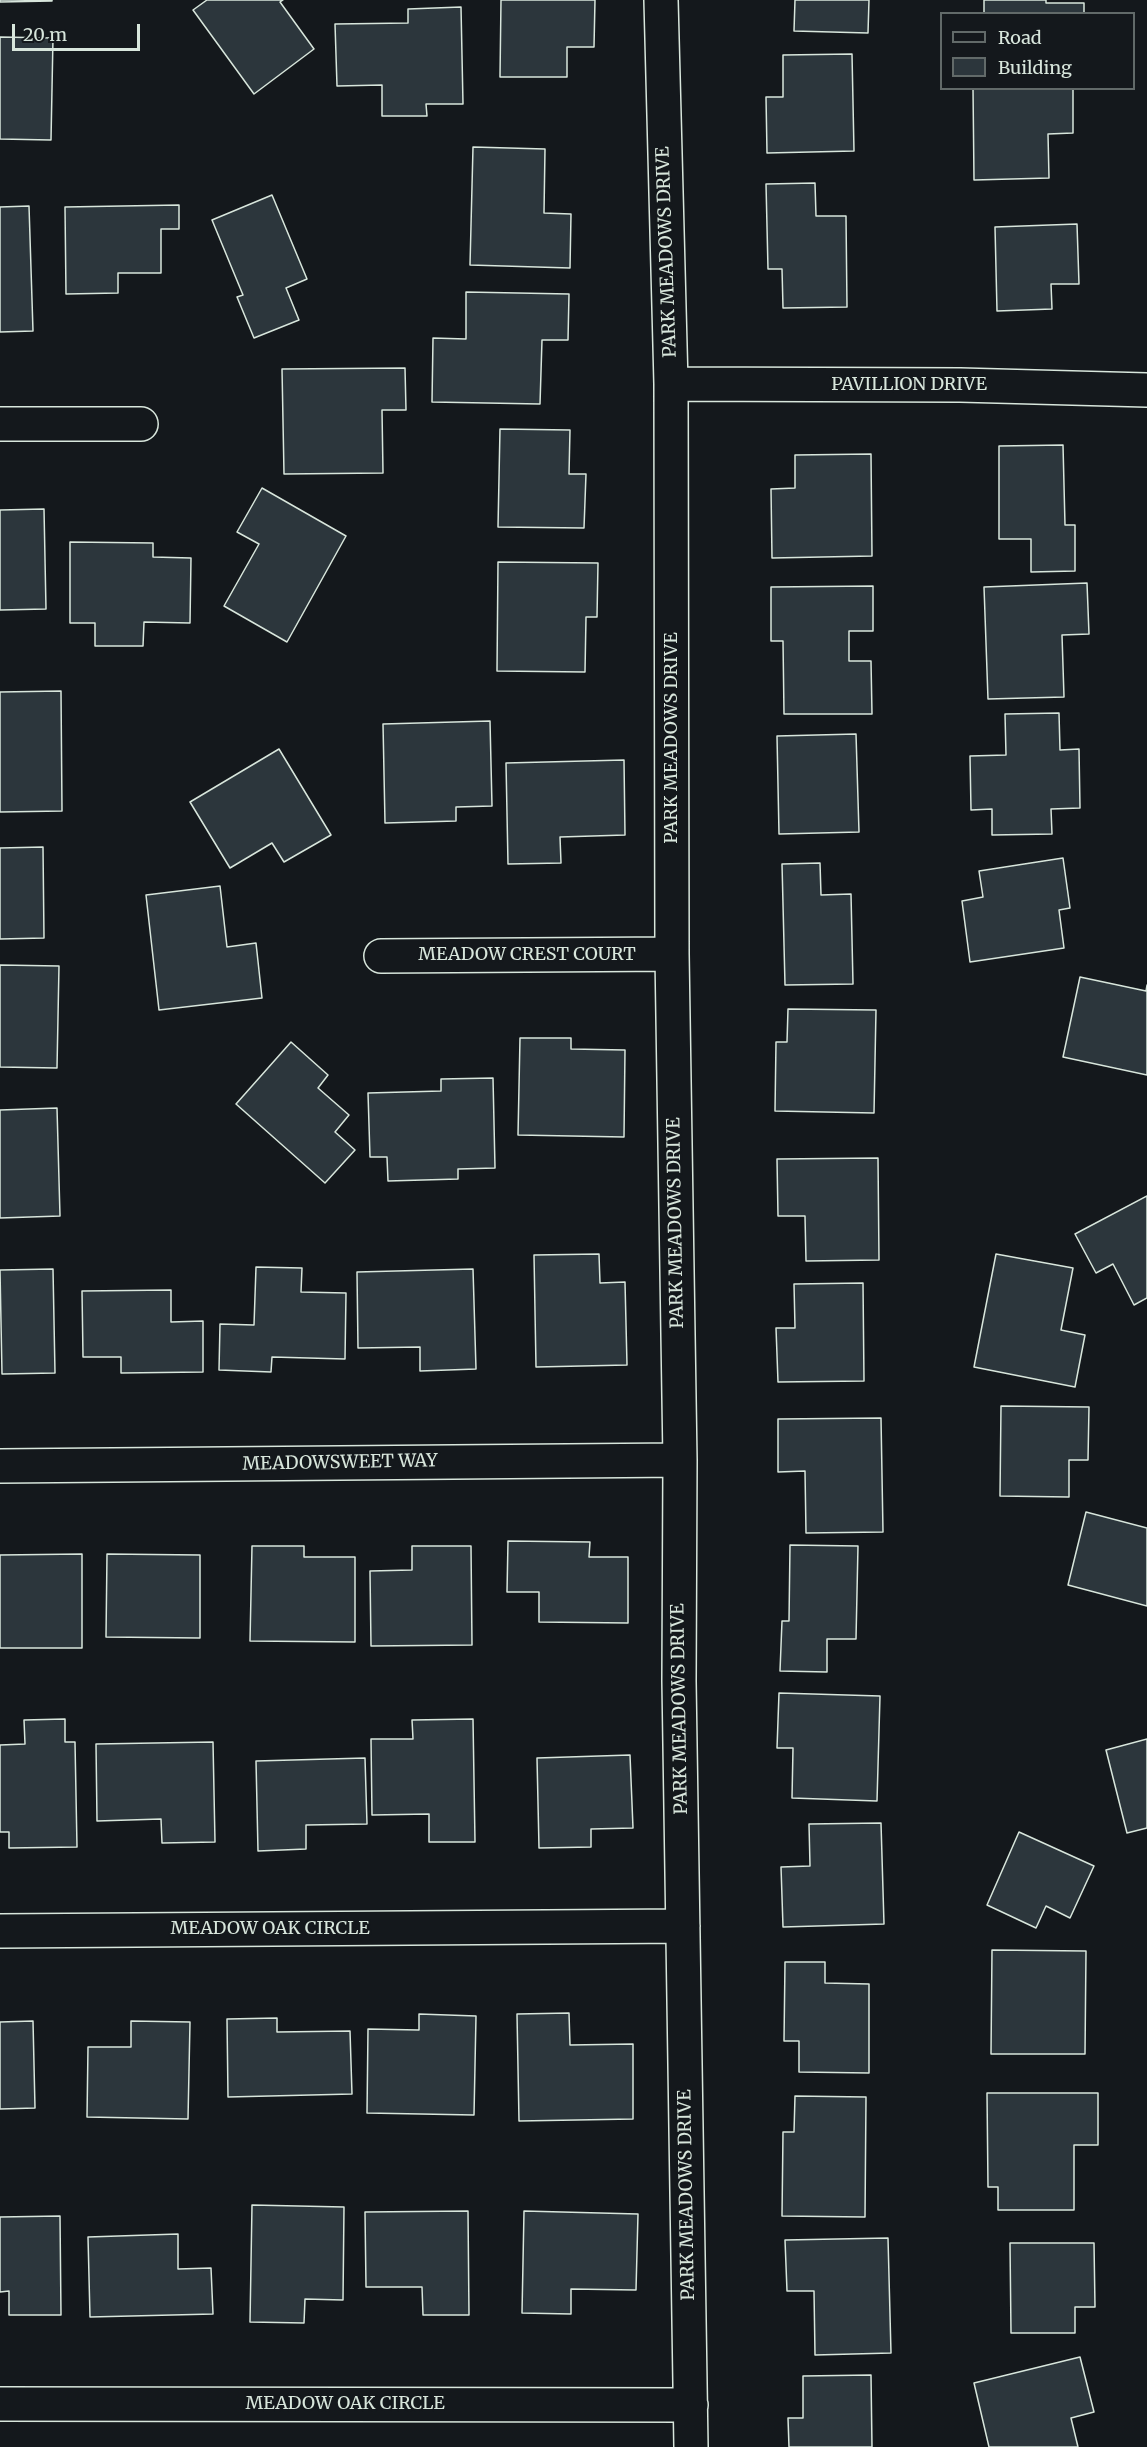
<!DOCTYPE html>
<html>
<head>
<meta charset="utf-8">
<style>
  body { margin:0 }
  #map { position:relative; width:1147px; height:2447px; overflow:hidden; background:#14181c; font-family:Merriweather,serif }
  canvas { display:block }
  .legend { position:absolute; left:940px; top:12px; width:195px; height:78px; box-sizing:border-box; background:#14181c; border:2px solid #626a69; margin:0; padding:8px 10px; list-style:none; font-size:18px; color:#d8e6dc }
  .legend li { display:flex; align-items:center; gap:12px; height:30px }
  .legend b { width:30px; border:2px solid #626a69 }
  .scale { position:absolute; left:12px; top:24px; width:128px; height:27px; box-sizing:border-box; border:3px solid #d8e6dc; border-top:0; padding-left:8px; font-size:18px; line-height:21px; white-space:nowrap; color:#d8e6dc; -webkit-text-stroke:4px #14181c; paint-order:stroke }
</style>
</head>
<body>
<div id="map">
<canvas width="1147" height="2447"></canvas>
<ul class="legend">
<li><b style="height:8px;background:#14181c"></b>Road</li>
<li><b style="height:16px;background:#2c363c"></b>Building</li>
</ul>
<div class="scale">20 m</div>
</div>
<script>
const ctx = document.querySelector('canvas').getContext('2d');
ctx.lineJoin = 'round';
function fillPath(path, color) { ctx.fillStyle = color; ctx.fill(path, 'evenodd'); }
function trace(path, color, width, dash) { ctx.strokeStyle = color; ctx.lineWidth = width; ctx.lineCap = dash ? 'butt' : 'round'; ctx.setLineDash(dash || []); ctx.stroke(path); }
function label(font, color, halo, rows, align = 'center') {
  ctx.font = font + ' Merriweather,serif'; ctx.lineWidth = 4.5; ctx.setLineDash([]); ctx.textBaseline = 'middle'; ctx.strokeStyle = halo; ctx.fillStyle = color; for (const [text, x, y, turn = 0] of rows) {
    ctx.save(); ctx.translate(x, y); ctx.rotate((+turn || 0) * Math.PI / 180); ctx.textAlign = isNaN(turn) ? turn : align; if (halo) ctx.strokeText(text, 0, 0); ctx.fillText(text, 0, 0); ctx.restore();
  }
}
const building = new Path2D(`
  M 0,0 L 52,0 L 52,1 L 0,2 Z
  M 207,0 L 283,0 L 280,2 L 314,49 L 254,94 L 193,10 Z
  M 501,0 L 595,0 L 594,47 L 567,47 L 567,77 L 500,77 Z
  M 795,0 L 869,0 L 868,33 L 794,31 Z
  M 984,0 L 1046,0 L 1046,3 L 1084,3 L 1084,14 L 984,14 Z
  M 461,7 L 463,104 L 426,104 L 427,116 L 382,116 L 382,85 L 337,86 L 335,24 L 408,23 L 408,9 Z
  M 0,37 L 53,38 L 51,140 L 0,139 Z
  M 852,54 L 854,151 L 767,153 L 766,97 L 783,97 L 783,55 Z
  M 973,88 L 1073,88 L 1073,133 L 1048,134 L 1049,178 L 974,180 Z
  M 473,147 L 545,149 L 544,213 L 571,214 L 570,268 L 470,265 Z
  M 815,183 L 816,216 L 846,216 L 847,307 L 783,308 L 782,269 L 768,269 L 766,184 Z
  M 272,195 L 307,279 L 286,288 L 299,320 L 254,338 L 237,297 L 243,295 L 212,220 Z
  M 179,205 L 179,229 L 161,229 L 161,273 L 118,273 L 118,293 L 66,294 L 65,207 Z
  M 29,206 L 33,331 L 0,332 L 0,207 Z
  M 1077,224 L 1079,284 L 1051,284 L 1052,309 L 997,311 L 995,227 Z
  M 466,292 L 569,294 L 568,340 L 542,340 L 540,404 L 432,402 L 433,338 L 466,339 Z
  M 405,368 L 406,410 L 382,410 L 383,473 L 284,474 L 282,369 Z
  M 500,429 L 570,430 L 569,474 L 586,474 L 584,528 L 498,527 Z
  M 1063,445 L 1065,525 L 1075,525 L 1075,571 L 1031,572 L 1031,539 L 999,539 L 999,446 Z
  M 871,454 L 872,556 L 772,558 L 771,489 L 795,488 L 795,455 Z
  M 262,488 L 346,536 L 287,642 L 224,606 L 259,544 L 237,532 Z
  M 44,509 L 46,609 L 0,610 L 0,510 Z
  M 70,542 L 153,543 L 153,557 L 191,558 L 190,623 L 144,622 L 143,646 L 95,646 L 95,623 L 70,623 Z
  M 498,562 L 598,563 L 597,617 L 586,617 L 585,672 L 497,671 Z
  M 1087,583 L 1089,634 L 1062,635 L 1064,697 L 988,699 L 984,587 Z
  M 873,586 L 873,631 L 849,631 L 849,661 L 871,661 L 872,714 L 784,714 L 783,641 L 771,641 L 771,587 Z
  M 61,691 L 62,811 L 0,812 L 0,692 Z
  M 1059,713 L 1060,750 L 1079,749 L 1080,808 L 1051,809 L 1052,834 L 992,835 L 992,809 L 971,810 L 970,756 L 1006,755 L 1005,714 Z
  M 490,721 L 492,806 L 456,807 L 456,821 L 385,823 L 383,724 Z
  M 856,734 L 859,832 L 779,834 L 777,736 Z
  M 279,749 L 331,835 L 284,862 L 272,843 L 230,868 L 190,802 Z
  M 624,760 L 625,835 L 560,837 L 561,863 L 508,864 L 506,763 Z
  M 43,847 L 44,938 L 0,939 L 0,848 Z
  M 1063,858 L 1070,908 L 1059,910 L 1064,948 L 970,962 L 962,901 L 983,897 L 979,871 Z
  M 820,863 L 821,895 L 851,894 L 853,984 L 785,985 L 782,864 Z
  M 220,886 L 227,947 L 256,943 L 262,998 L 159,1010 L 146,895 Z
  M 0,965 L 59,966 L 57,1068 L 0,1067 Z
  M 1080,977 L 1146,991 L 1147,985 L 1147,1075 L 1063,1057 Z
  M 788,1009 L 876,1010 L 874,1113 L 775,1111 L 776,1042 L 787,1042 Z
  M 520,1038 L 571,1038 L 571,1049 L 625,1050 L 624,1137 L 518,1135 Z
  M 291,1042 L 328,1075 L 318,1088 L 349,1115 L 335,1132 L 355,1150 L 325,1183 L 236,1104 Z
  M 493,1078 L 495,1168 L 458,1169 L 458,1179 L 388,1181 L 387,1157 L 370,1157 L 368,1093 L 441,1091 L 441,1079 Z
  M 57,1108 L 60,1216 L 0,1218 L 0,1110 Z
  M 878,1158 L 879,1260 L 806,1261 L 805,1216 L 778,1216 L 777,1159 Z
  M 1147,1196 L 1147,1298 L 1134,1305 L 1113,1264 L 1096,1273 L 1075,1234 Z
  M 599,1254 L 600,1283 L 625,1282 L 627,1365 L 536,1367 L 534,1255 Z
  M 996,1254 L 1073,1268 L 1061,1330 L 1085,1335 L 1075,1387 L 974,1367 Z
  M 256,1267 L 302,1268 L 301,1292 L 346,1293 L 345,1359 L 272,1357 L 271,1372 L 219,1370 L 220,1324 L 254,1325 Z
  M 53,1269 L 55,1373 L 2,1374 L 0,1270 Z
  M 473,1269 L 476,1369 L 420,1371 L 420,1347 L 358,1348 L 357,1272 Z
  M 863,1283 L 864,1381 L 778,1382 L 776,1328 L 795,1328 L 794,1284 Z
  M 171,1290 L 171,1322 L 203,1321 L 203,1372 L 121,1373 L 121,1357 L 83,1357 L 82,1291 Z
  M 1001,1406 L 1089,1407 L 1088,1460 L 1069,1460 L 1069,1497 L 1000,1496 Z
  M 881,1418 L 883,1532 L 806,1533 L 805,1471 L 778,1472 L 778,1419 Z
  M 1086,1512 L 1147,1528 L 1147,1606 L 1068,1585 Z
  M 508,1541 L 590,1542 L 589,1557 L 628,1557 L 628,1623 L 539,1622 L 539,1592 L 507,1592 Z
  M 790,1545 L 858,1546 L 856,1639 L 827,1639 L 827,1672 L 780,1671 L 782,1621 L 789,1621 Z
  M 252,1546 L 304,1546 L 304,1557 L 355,1557 L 355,1642 L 250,1641 Z
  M 412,1546 L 471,1546 L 472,1645 L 371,1646 L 370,1571 L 412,1570 Z
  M 82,1554 L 82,1648 L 0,1648 L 0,1555 Z
  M 107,1554 L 200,1555 L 200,1638 L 106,1637 Z
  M 779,1693 L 880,1696 L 877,1801 L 792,1798 L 793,1748 L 777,1748 Z
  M 65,1719 L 65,1742 L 75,1742 L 77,1847 L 9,1848 L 9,1832 L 0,1832 L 0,1745 L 25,1744 L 24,1720 Z
  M 473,1719 L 475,1842 L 429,1842 L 429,1814 L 372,1815 L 371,1739 L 413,1739 L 412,1720 Z
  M 1147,1739 L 1147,1828 L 1127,1833 L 1106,1750 Z
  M 213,1742 L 215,1842 L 162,1843 L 161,1819 L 97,1821 L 96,1744 Z
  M 630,1755 L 633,1828 L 591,1829 L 591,1847 L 539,1848 L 537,1758 Z
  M 365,1758 L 367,1824 L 306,1825 L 306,1849 L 258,1851 L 256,1761 Z
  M 881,1823 L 884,1924 L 783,1927 L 781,1867 L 810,1866 L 809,1824 Z
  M 1019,1832 L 1094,1866 L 1070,1918 L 1046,1906 L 1036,1928 L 987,1905 Z
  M 992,1950 L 1086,1951 L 1085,2054 L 991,2054 Z
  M 785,1962 L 825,1962 L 825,1983 L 869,1984 L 869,2073 L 799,2072 L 799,2041 L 784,2041 Z
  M 569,2013 L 570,2045 L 633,2044 L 633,2119 L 519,2121 L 517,2014 Z
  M 419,2014 L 476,2016 L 474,2115 L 367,2113 L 368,2029 L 419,2030 Z
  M 277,2018 L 277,2032 L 350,2031 L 352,2094 L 228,2097 L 227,2019 Z
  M 33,2021 L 35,2108 L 0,2109 L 0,2022 Z
  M 131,2021 L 190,2022 L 188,2119 L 87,2117 L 88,2047 L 131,2047 Z
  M 987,2093 L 1098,2093 L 1098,2145 L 1074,2145 L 1074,2210 L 998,2210 L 998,2187 L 988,2187 Z
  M 795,2096 L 866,2097 L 865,2217 L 782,2216 L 783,2132 L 794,2132 Z
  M 252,2205 L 344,2207 L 343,2300 L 305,2299 L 304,2323 L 250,2322 Z
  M 468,2211 L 469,2315 L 423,2315 L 422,2287 L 366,2287 L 365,2212 Z
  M 524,2211 L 638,2214 L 636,2290 L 571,2289 L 571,2314 L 522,2313 Z
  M 60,2216 L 61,2315 L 9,2315 L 9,2291 L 0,2292 L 0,2217 Z
  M 178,2234 L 178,2269 L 211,2268 L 213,2314 L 90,2317 L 88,2237 Z
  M 888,2238 L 891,2353 L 815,2355 L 814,2291 L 787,2291 L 785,2240 Z
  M 1010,2243 L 1094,2243 L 1095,2307 L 1075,2307 L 1075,2333 L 1011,2333 Z
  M 1080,2357 L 1094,2412 L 1071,2418 L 1078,2447 L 989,2447 L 974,2383 Z
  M 871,2375 L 872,2447 L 789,2447 L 788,2418 L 803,2418 L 803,2376 Z`);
const minor = new Path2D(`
  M 661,0 L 671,384 L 672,954 L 680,1460 L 679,1681 L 691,2447
  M 671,384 L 960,385 L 1147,390
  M 0,424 L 141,424
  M 381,956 L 672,954
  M 0,1466 L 680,1460
  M 0,1931 L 683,1926
  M 0,2404 L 691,2405`);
const streetNames = [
  ["PARK MEADOWS DRIVE",667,252,-92],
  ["PAVILLION DRIVE",909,385],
  ["PARK MEADOWS DRIVE",672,738,-90],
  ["MEADOW CREST COURT",527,955],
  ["PARK MEADOWS DRIVE",676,1223,-91],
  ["MEADOWSWEET WAY",340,1463,-1],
  ["PARK MEADOWS DRIVE",680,1709,-91],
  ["MEADOW OAK CIRCLE",270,1929],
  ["PARK MEADOWS DRIVE",687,2195,-91],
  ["MEADOW OAK CIRCLE",345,2404]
];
fillPath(building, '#2c363c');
trace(building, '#d8e6dc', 1.5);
trace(minor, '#d8e6dc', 36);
trace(minor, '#14181c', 33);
label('18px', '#d8e6dc', '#14181c', streetNames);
</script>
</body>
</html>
